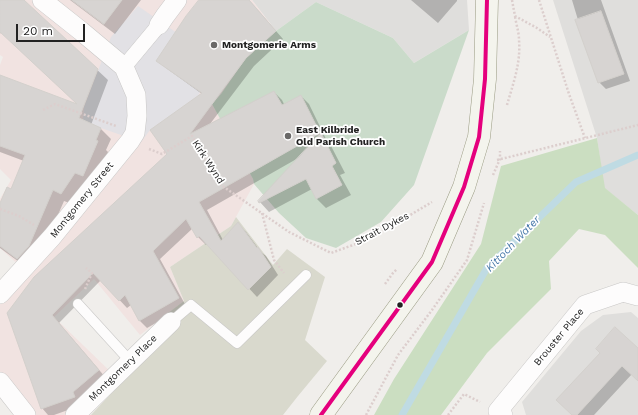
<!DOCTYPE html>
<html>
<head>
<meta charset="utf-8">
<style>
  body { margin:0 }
  #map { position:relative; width:638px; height:415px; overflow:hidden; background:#f0eeeb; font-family:"Work Sans",sans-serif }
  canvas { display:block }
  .scale { position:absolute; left:16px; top:24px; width:69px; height:18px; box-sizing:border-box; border:2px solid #222; border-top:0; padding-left:5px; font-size:12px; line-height:14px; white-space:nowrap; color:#222; -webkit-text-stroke:3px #fff; paint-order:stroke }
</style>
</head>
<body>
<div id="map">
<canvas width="638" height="415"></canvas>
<div class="scale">20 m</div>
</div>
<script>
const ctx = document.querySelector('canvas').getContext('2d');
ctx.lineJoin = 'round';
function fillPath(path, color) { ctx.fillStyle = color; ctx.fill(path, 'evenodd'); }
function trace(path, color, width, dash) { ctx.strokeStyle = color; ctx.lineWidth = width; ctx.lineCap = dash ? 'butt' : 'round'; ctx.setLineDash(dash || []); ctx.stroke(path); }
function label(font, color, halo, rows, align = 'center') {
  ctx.font = font + ' "Work Sans",sans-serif'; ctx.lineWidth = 3.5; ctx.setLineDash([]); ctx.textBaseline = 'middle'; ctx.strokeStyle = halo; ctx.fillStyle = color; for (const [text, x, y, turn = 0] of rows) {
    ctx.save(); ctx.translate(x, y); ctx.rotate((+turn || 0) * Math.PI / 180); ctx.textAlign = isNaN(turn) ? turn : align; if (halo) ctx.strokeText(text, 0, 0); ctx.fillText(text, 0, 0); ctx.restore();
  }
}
const residential = new Path2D(`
  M 252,0 L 467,0 L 469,30 L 414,63 L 393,38 L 316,2 L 276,31 Z
  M 553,0 L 638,0 L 638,215 L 604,188 L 597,138 Z
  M 631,312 L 638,318 L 638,415 L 526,415 L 522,402 L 581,331 L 603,315 Z`);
const commercial = new Path2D(`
  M 0,0 L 252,0 L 276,31 L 246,58 L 221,94 L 212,104 L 253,179 L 254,184 L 231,226 L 170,267 L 184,301 L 140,335 L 94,279 L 54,317 L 115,376 L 75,415 L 26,415 L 0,382 L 0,294 L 23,269 L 0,248 L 0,199 L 11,180 L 0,169 L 0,65 L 3,57 L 0,55 Z`);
const construction = new Path2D(`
  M 236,217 L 273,265 L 287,249 L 325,277 L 305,340 L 327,361 L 298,396 L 283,415 L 91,415 L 179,321 L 168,313 L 184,301 L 170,267 L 231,226 Z`);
const forest = new Path2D(`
  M 597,138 L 605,188 L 638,215 L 638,268 L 605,235 L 579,229 L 549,261 L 551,289 L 487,353 L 441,415 L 374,415 L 394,379 L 481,244 L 501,166 Z`);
const cemetery = new Path2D(`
  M 316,2 L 393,38 L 414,63 L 469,30 L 414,185 L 381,222 L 336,248 L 306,238 L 279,213 L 254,184 L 253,179 L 212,104 L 221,94 L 246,58 L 276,31 Z`);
const plaza = new Path2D(`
  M 138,6 L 177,33 L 160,63 L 200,92 L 198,96 L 150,130 L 141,142 L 101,128 L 83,120 L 84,107 L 111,37 Z`);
const shadow = new Path2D(`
  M 0,0 L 22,0 L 108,80 L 91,125 L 100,128 L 111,139 L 106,150 L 108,152 L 94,186 L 72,204 L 64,201 L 40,256 L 26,267 L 0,248 L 0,205 L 12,190 L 24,161 L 0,152 L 0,76 L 80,106 L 1,32 L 0,34 Z
  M 70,0 L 141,0 L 115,34 Z
  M 200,0 L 249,0 L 283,39 L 254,66 L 210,124 L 274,92 L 282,100 L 284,104 L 301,96 L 309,104 L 327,141 L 330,144 L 345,173 L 340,175 L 351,195 L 326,208 L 317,199 L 312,189 L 269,212 L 259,201 L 300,157 L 207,210 L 223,240 L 238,224 L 246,232 L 261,252 L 266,256 L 278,275 L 257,297 L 208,244 L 206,245 L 198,237 L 193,228 L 160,259 L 186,306 L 147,328 L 139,320 L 131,305 L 127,308 L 101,280 L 59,323 L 106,378 L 82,405 L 54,415 L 48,415 L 42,408 L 8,313 L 168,154 L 202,94 L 166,68 L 158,61 Z
  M 411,0 L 457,0 L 457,1 L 438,23 Z
  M 572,0 L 601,0 L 630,81 L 606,89 L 599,82 L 578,20 Z
  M 638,349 L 638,380 L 632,374 L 594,415 L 573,415 Z`);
const stream = new Path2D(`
  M 402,415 L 487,268 L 576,182 L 638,155`);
const building = new Path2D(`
  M 0,0 L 24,0 L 98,69 L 79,118 L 101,128 L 96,140 L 98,141 L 83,176 L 75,173 L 61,194 L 53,190 L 29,246 L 17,259 L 0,246 L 0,203 L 7,187 L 11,189 L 25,155 L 0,146 L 0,75 L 77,104 L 0,32 Z
  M 72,0 L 122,0 L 104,24 Z
  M 199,0 L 249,0 L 276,31 L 246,58 L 190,134 L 274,91 L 282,105 L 301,95 L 320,133 L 199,202 L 221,241 L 238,222 L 257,248 L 258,247 L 271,267 L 248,290 L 199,236 L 197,238 L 186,219 L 153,251 L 179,298 L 139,321 L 125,295 L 119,301 L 93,273 L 52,315 L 99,370 L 73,392 L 75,397 L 41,409 L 7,313 L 34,277 L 167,154 L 150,130 L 202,93 L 156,61 L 186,16 Z
  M 601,11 L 624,74 L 598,83 L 575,20 Z
  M 321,133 L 336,163 L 332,166 L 342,185 L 316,199 L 306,179 L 259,203 L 258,201 Z
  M 615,327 L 638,348 L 638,381 L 622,366 L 577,415 L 572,415 L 556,400 L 600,353 L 596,349 Z`);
const path = new Path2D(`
  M 512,0 L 515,16 L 537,28 L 550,37
  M 539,0 L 569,94 L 585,138
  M 507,105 C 513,84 521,63 519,40 C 519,32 516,24 515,16
  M 43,110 L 55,104 L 116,126
  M 149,149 L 162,154 L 192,136 L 221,185 L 289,232 L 331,253 L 364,241 L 380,233 L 432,202
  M 497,160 L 638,125
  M 493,175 L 500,159 L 500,151
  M 0,209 L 19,216 L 34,225
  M 262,213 L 274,260 L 284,273
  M 385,284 L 393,273 L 397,269
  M 85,289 L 92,273 L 86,268
  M 366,415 L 398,355 L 432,310 L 467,260 L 484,203
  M 448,415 L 464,394 L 480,402`);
const service = new Path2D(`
  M 78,304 L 130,361
  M 171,322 L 191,305 L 237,343 L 306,275`);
const pedestrian = new Path2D(`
  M 124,67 L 159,25`);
const minor = new Path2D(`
  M 159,25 L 165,16 L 177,0
  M 0,294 L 52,237 L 130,141 L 135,133 L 137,116 L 136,95 L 124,67 L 81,31 L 42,0
  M 0,382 L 26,415
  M 75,415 L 171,322
  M 503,415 L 498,411 L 585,305 L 623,292 L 638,296`);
const secondary = new Path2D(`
  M 321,415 L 432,262 L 464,187 L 479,137 L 485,79 L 487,0`);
const bus1 = new Path2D(`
  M 321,415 L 432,262 L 464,187 L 479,137 L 485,79 L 487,0`);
const markers = [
  [214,45,4,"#6a6968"],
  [288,136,4,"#6a6968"],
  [400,305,3.5,"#222"]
];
const poiNames = [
  ["Montgomerie Arms",222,45],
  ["East Kilbride",296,130],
  ["Old Parish Church",296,142]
];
const streetNames = [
  ["Kirk Wynd",208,162,57],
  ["Montgomery Street",82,200,-51],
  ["Strait Dykes",382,229,-28],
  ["Brouster Place",559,337,-50],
  ["Montgomery Place",123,368,-44]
];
const waterNames = [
  ["Kittoch Water",513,244,-46]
];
fillPath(residential, '#dfdedc');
fillPath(commercial, '#f1e3e1');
fillPath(construction, '#d9d9cd');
fillPath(forest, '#cbdec1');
fillPath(cemetery, '#cadbca');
fillPath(plaza, '#e2e1e5');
fillPath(shadow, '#0003');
trace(stream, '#bfdbe3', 7);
fillPath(building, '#d7d4d2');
trace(building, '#d3d0cc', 1);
trace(service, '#c9c8c7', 11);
trace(pedestrian, '#c9c8c7', 16);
trace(minor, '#c9c8c7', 20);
trace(secondary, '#999a82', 23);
trace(path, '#dccecd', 2.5, [2, 2]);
trace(service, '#fdfcfc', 10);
trace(pedestrian, '#fdfcfc', 15);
trace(minor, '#fdfcfc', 19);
trace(secondary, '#f4f4ed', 22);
trace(bus1, '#e5007d', 4);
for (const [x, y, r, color] of markers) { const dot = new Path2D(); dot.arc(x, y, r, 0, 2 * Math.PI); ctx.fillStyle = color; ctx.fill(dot); trace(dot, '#fff', 1.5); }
label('bold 10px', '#222', '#fff', poiNames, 'left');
label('10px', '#222', '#fff', streetNames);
label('italic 11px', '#4a7aab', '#fff', waterNames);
</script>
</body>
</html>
